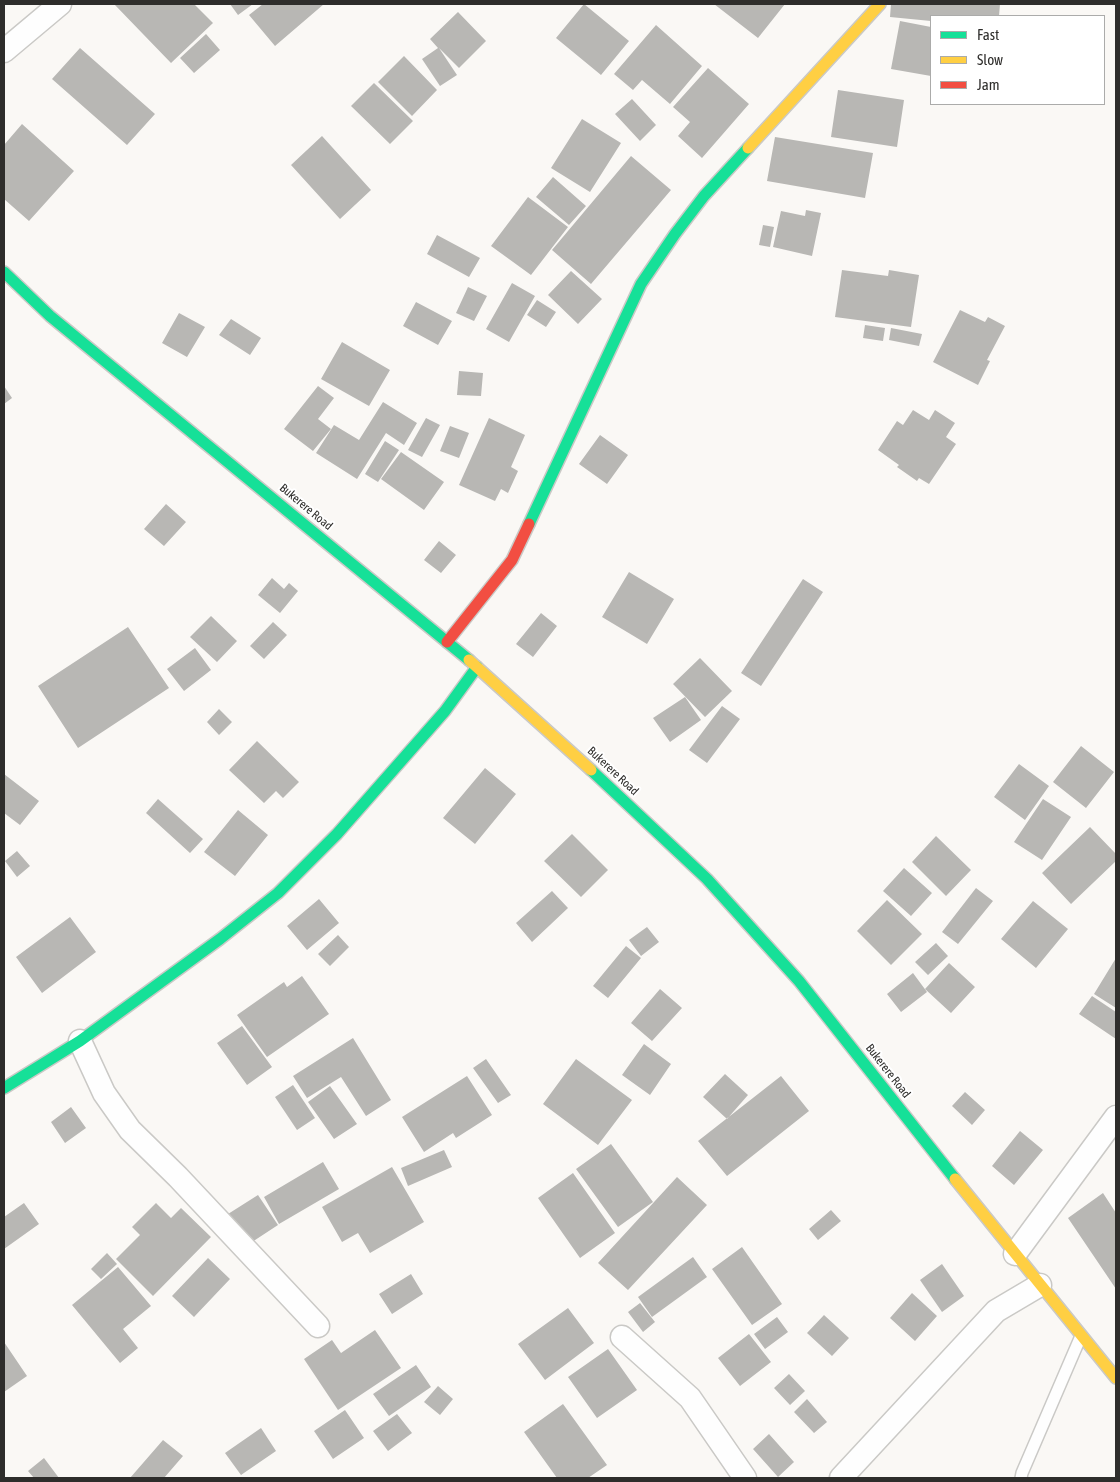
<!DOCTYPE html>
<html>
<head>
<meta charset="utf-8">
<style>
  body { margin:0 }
  #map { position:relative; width:1120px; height:1482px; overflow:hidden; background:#faf8f5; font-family:"Asap Condensed",sans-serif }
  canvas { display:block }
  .frame { position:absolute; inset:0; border:5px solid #2e2d2b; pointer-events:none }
  .legend { position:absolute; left:930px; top:15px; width:175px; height:90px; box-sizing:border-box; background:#fff; border:1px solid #ababaa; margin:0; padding:6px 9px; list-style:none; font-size:15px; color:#2e2d2b }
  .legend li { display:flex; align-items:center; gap:10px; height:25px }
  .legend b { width:25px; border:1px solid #ababaa }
</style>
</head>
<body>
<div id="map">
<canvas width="1120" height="1482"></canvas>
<div class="frame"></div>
<ul class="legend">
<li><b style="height:6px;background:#16e098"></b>Fast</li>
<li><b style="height:6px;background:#ffcf43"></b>Slow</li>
<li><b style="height:6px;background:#f24e42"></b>Jam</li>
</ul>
</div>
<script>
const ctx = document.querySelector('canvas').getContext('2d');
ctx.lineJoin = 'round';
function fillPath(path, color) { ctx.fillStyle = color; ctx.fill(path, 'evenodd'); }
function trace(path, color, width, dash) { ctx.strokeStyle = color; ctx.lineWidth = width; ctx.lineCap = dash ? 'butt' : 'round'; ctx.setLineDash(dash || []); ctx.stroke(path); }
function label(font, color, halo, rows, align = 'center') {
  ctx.font = font + ' "Asap Condensed",sans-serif'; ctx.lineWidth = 4; ctx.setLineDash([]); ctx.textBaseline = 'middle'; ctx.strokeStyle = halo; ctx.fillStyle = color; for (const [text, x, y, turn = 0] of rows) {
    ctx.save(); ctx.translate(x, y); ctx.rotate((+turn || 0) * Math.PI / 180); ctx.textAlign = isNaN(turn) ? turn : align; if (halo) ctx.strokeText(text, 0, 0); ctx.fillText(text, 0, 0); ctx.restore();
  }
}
const building = new Path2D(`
  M 114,4 L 194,4 L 213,23 L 171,63 Z
  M 230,4 L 253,4 L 238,15 Z
  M 263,4 L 324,4 L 275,46 L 249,15 Z
  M 584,4 L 629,41 L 601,75 L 556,38 Z
  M 714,4 L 785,4 L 758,38 Z
  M 891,4 L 1000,4 L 999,16 L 931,16 L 931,21 L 890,17 Z
  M 458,12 L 486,41 L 459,68 L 439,48 L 457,75 L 440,86 L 422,59 L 438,48 L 430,39 Z
  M 900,21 L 931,27 L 931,76 L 891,69 Z
  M 656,25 L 702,66 L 670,104 L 642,80 L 633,90 L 614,74 Z
  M 206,34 L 220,50 L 194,73 L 180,58 Z
  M 80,48 L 155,114 L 127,145 L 52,79 Z
  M 404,56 L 437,90 L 412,116 L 378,82 Z
  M 708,68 L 749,104 L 702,158 L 678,136 L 690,122 L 673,107 Z
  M 374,83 L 413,121 L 390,144 L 351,106 Z
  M 838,90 L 904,100 L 897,147 L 831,137 Z
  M 632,99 L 656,125 L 640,141 L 615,114 Z
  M 582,119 L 621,143 L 590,192 L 551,168 Z
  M 22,124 L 74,171 L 29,221 L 4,199 L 4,145 Z
  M 322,136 L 371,190 L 340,219 L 291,165 Z
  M 775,137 L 873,153 L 865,198 L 767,181 Z
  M 631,156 L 671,190 L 591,284 L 552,250 Z
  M 553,177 L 586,206 L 569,225 L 536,197 Z
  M 528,197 L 568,227 L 531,275 L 491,246 Z
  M 806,210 L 821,213 L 812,256 L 773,247 L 781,211 L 805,216 Z
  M 763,225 L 774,227 L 770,247 L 759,245 Z
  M 437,235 L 480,258 L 469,277 L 427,254 Z
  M 842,270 L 888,276 L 889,270 L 919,275 L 911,327 L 835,317 Z
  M 571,271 L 602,299 L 578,324 L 548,295 Z
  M 512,283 L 535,296 L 509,342 L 486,329 Z
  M 468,287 L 487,296 L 474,321 L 456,313 Z
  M 537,300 L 556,312 L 546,327 L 527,315 Z
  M 416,302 L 452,321 L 438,345 L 403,326 Z
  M 960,310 L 985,322 L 988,317 L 1005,326 L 987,360 L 990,361 L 978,385 L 933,362 Z
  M 179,313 L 205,327 L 187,357 L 162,343 Z
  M 231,319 L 261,338 L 250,355 L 219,335 Z
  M 865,325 L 885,328 L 883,341 L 863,338 Z
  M 891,328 L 922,334 L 919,346 L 889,340 Z
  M 342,342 L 390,370 L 369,406 L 321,379 Z
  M 459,371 L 483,373 L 481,396 L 457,395 Z
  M 4,386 L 12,398 L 4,404 Z
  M 318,386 L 334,398 L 318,419 L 331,429 L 313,451 L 284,429 Z
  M 383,402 L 417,423 L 404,445 L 386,433 L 357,479 L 316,453 L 334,425 L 359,440 Z
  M 913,410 L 929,420 L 935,410 L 955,423 L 946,437 L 956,444 L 929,484 L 919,478 L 917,481 L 897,467 L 899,465 L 878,450 L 897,421 L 903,425 Z
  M 426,418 L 440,425 L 422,457 L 408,450 Z
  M 489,418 L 525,435 L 511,467 L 518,471 L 508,493 L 501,489 L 495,501 L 459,485 Z
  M 450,426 L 469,433 L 459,458 L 440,451 Z
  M 600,435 L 628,455 L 607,484 L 579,464 Z
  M 385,441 L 399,450 L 378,482 L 365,474 Z
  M 401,452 L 444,482 L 424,510 L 381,479 Z
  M 166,504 L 186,522 L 164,546 L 144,529 Z
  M 439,541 L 456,555 L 441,573 L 424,560 Z
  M 629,572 L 674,599 L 647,644 L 602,617 Z
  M 272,578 L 284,589 L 289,583 L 298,591 L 280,613 L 258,595 Z
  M 803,579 L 823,592 L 761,686 L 741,673 Z
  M 541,613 L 557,626 L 533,657 L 516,644 Z
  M 211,616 L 237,641 L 217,662 L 190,637 Z
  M 273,622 L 287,635 L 264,659 L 250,646 Z
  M 128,627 L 169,688 L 78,748 L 38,686 Z
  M 195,648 L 211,670 L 184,691 L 167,669 Z
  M 700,658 L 732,691 L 705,717 L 673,684 Z
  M 685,697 L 701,720 L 670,742 L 653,718 Z
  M 722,706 L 740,719 L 707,763 L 689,750 Z
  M 219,709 L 232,722 L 219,735 L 207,722 Z
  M 257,741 L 299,782 L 283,798 L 276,791 L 264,803 L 229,770 Z
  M 1081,746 L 1114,772 L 1086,808 L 1053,782 Z
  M 1019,764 L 1049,786 L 1025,820 L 994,797 Z
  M 485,768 L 516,794 L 475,844 L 443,818 Z
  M 4,774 L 39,801 L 20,825 L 4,813 Z
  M 158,799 L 203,839 L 190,853 L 146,813 Z
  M 1043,799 L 1071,817 L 1042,860 L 1014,842 Z
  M 238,810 L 268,835 L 235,876 L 204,852 Z
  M 1090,827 L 1116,854 L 1116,861 L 1071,904 L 1042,873 Z
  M 572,834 L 608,870 L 581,897 L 544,861 Z
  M 936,836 L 971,870 L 946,896 L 912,862 Z
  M 17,851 L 30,866 L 17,877 L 5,861 Z
  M 904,868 L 932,893 L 911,916 L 883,891 Z
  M 976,888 L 993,901 L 958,944 L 942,932 Z
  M 552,891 L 568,908 L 532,942 L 516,923 Z
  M 319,899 L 339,923 L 307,950 L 287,926 Z
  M 887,900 L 922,934 L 891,965 L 857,931 Z
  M 1033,901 L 1068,929 L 1036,968 L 1001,939 Z
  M 70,917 L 96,952 L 42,993 L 16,957 Z
  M 647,927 L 659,942 L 641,956 L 629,940 Z
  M 338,935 L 349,947 L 330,966 L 318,954 Z
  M 936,943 L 948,956 L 928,975 L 915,962 Z
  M 626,946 L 641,958 L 608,998 L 593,986 Z
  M 1116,958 L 1116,1008 L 1094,994 Z
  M 949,963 L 975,987 L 951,1013 L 925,989 Z
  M 913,973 L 927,992 L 901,1012 L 887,994 Z
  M 302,976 L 329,1014 L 267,1057 L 237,1015 L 284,982 L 287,987 Z
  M 660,989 L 682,1008 L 652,1041 L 631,1023 Z
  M 1092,996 L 1116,1012 L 1116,1039 L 1079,1014 Z
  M 242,1026 L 272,1067 L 247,1085 L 217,1043 Z
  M 353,1038 L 391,1100 L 366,1116 L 341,1077 L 307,1098 L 293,1076 Z
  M 644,1044 L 671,1064 L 650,1095 L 622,1075 Z
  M 486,1059 L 511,1095 L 498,1103 L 473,1068 Z
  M 576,1059 L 632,1100 L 598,1145 L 543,1104 Z
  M 725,1074 L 748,1095 L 727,1119 L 703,1097 Z
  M 467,1076 L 492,1115 L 456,1138 L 453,1133 L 424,1152 L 402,1117 Z
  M 781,1076 L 809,1111 L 727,1176 L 698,1141 Z
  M 293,1085 L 315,1118 L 297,1130 L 275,1097 Z
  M 330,1086 L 357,1124 L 334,1139 L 308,1102 Z
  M 965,1092 L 985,1110 L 972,1125 L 952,1106 Z
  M 71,1107 L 86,1128 L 65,1143 L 51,1122 Z
  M 1020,1131 L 1043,1150 L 1014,1185 L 992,1166 Z
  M 611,1144 L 653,1202 L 618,1227 L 576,1169 Z
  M 444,1150 L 452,1167 L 408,1186 L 401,1168 Z
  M 323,1162 L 339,1189 L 279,1224 L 264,1197 Z
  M 392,1167 L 424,1222 L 370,1253 L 358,1233 L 342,1242 L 322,1207 Z
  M 573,1173 L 615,1233 L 580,1258 L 538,1198 Z
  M 677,1177 L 707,1205 L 628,1290 L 598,1263 Z
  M 1103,1193 L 1116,1213 L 1116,1289 L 1068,1218 Z
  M 258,1195 L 278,1225 L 249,1244 L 228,1214 Z
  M 24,1203 L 39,1224 L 4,1249 L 4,1217 Z
  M 156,1203 L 171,1218 L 181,1208 L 211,1237 L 153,1296 L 116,1259 L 140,1235 L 132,1227 Z
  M 831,1210 L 841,1221 L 818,1240 L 809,1229 Z
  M 742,1247 L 782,1304 L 752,1325 L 712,1269 Z
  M 107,1253 L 117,1264 L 101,1279 L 91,1269 Z
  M 693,1257 L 707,1277 L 652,1317 L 638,1297 Z
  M 208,1258 L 230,1279 L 194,1317 L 172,1296 Z
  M 942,1264 L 964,1296 L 942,1312 L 920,1280 Z
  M 118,1267 L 151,1306 L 123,1329 L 138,1348 L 120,1363 L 72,1305 Z
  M 411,1274 L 423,1294 L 392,1314 L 379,1294 Z
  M 912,1293 L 937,1316 L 915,1341 L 890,1318 Z
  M 640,1303 L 655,1322 L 643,1332 L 628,1312 Z
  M 568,1308 L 594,1343 L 545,1380 L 518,1344 Z
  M 824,1315 L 849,1338 L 832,1356 L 807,1333 Z
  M 777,1317 L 788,1332 L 765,1349 L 754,1334 Z
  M 375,1330 L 401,1368 L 338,1410 L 304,1359 L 332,1340 L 341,1353 Z
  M 749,1334 L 771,1362 L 740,1386 L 718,1358 Z
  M 4,1342 L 27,1376 L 4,1392 Z
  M 608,1349 L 637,1390 L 597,1418 L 568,1377 Z
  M 416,1365 L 431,1387 L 389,1416 L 373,1394 Z
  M 789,1374 L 805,1391 L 790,1405 L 774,1388 Z
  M 438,1386 L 453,1399 L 440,1415 L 424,1402 Z
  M 807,1399 L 827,1422 L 814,1433 L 794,1412 Z
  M 563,1404 L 607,1465 L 588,1478 L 557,1478 L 524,1432 Z
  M 345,1410 L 364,1438 L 333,1459 L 314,1431 Z
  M 397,1414 L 412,1433 L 388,1451 L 373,1431 Z
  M 261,1428 L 276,1451 L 241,1475 L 225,1453 Z
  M 769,1434 L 794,1462 L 778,1477 L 753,1449 Z
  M 163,1440 L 183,1456 L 164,1478 L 130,1478 Z
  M 44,1458 L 59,1478 L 34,1478 L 28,1471 Z`);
const lane = new Path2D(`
  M 1021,1478 L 1022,1473 L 1081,1336`);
const street = new Path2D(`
  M 4,51 L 60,4
  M 80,1041 L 104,1093 L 130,1130 L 178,1177 L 318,1326
  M 1015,1254 L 1116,1117
  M 622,1337 L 690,1398 L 745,1478
  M 841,1478 L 996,1311 L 1040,1285`);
const fast = new Path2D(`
  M 4,272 L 50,316 L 469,660
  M 529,524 L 641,284 L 675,234 L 704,196 L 748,148
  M 591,770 L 707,879 L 799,981 L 955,1179
  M 4,1088 L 80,1041 L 220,939 L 278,893 L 337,834 L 445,711 L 477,667`);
const slow = new Path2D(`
  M 748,148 L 880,4
  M 469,660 L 591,770
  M 955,1179 L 1116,1378`);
const jam = new Path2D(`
  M 447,642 L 512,560 L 529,524`);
const streetNames = [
  ["Bukerere Road",306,507,40],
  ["Bukerere Road",613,771,43],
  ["Bukerere Road",888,1071,52]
];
fillPath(building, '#b8b7b4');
trace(lane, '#cac9c6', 14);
trace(street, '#cac9c6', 25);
trace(fast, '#cac9c6', 14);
trace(slow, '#cac9c6', 14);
trace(jam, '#cac9c6', 14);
trace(lane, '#fefefe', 11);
trace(street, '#fefefe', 22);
trace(fast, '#16e098', 11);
trace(slow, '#ffcf43', 11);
trace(jam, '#f24e42', 11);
label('12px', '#2e2d2b', '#fff', streetNames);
</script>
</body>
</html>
